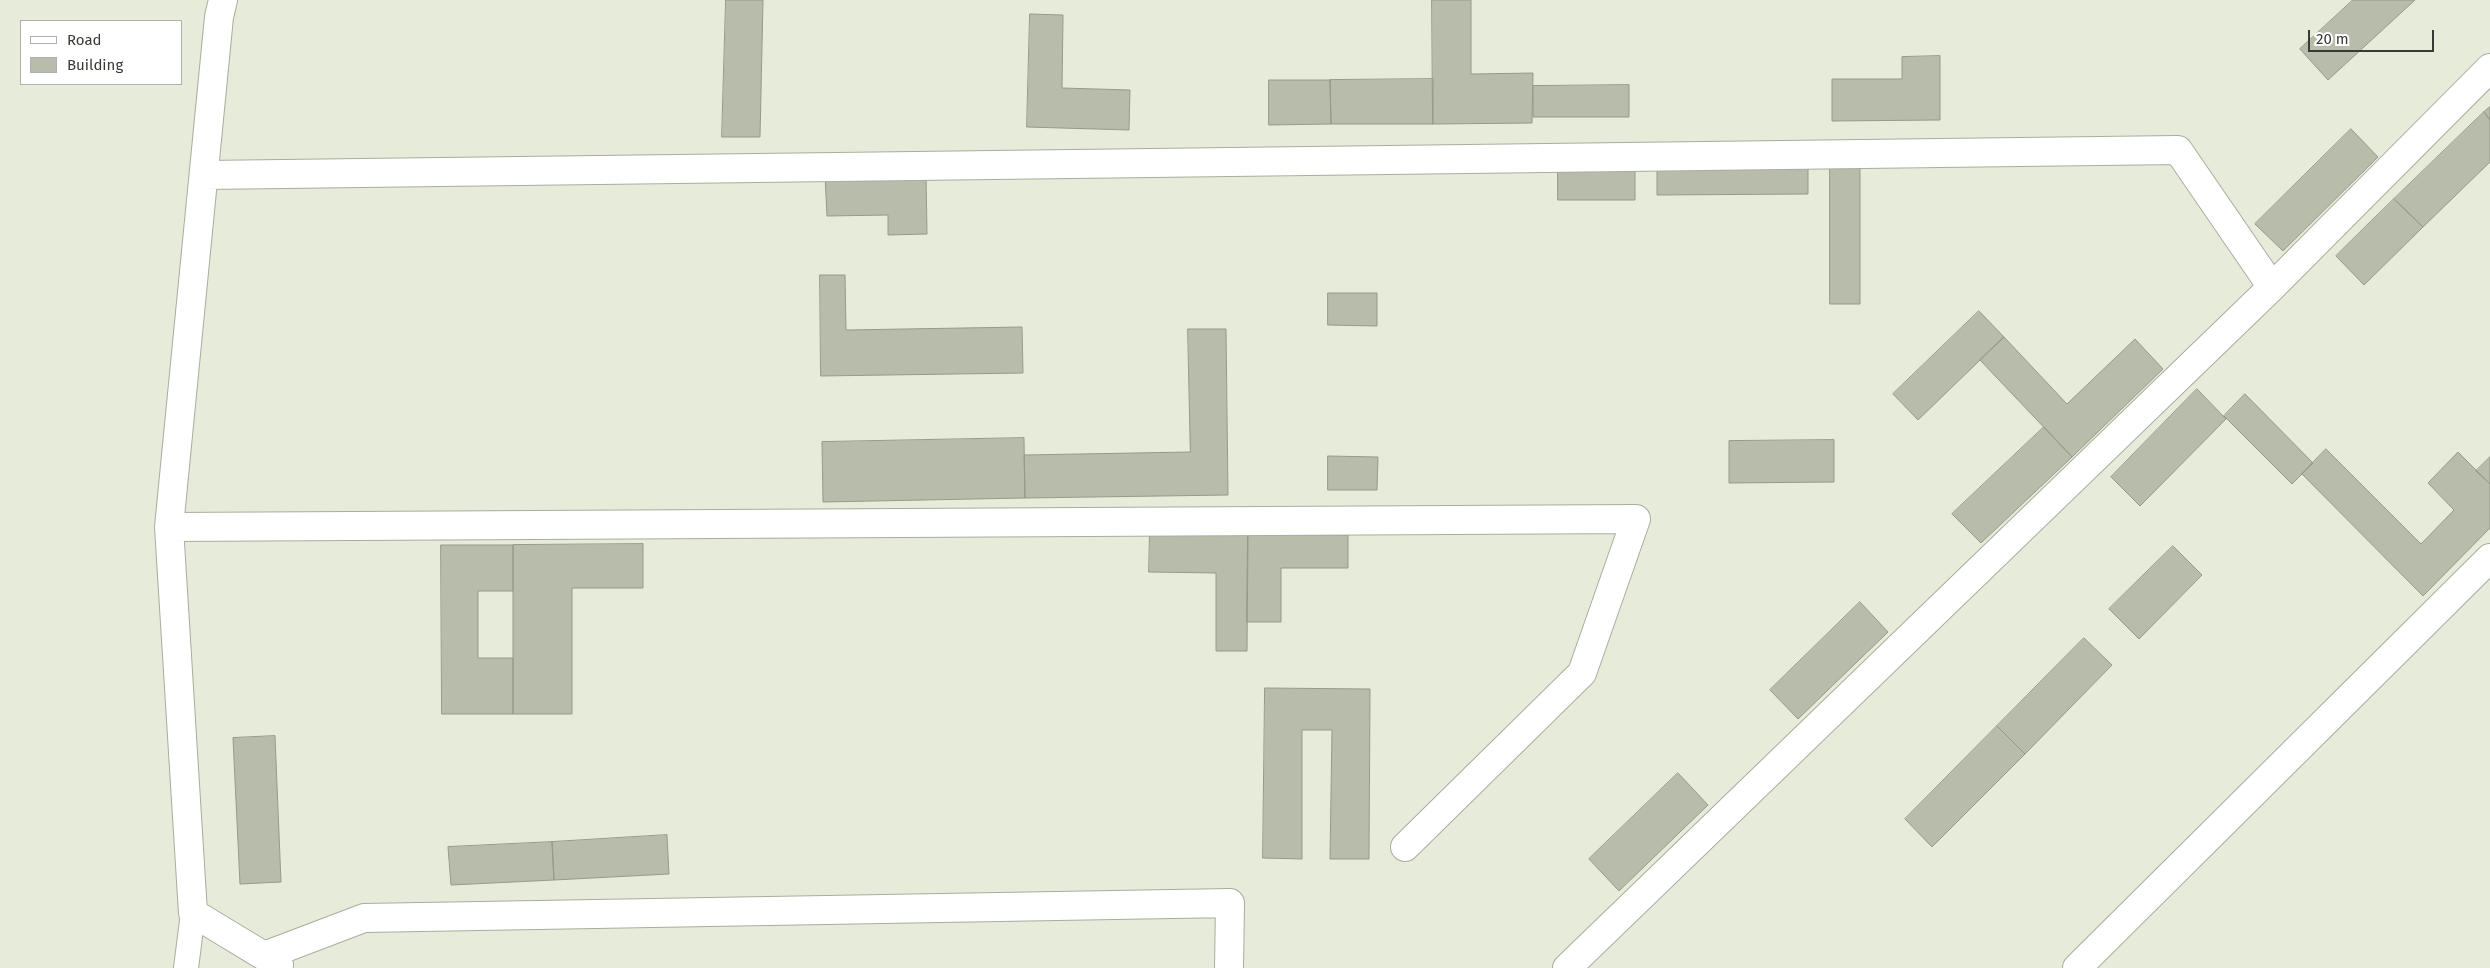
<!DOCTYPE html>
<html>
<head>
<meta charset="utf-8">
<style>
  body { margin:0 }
  #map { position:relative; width:2490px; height:968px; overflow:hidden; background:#e7ebda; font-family:"Fira Sans",sans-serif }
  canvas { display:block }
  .legend { position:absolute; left:20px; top:20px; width:162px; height:65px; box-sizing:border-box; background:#fff; border:1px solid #b0b0ae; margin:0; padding:6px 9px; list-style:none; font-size:15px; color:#393a34 }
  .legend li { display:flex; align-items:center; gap:10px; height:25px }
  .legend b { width:25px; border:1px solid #b0b0ae }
  .scale { position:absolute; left:2308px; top:30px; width:126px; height:22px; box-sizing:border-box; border:2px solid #393a34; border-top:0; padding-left:6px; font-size:15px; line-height:18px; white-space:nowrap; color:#393a34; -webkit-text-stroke:4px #fff; paint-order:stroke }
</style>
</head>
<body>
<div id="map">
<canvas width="2490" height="968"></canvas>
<ul class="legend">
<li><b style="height:6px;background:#fff"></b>Road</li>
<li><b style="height:14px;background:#b8bcab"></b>Building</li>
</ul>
<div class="scale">20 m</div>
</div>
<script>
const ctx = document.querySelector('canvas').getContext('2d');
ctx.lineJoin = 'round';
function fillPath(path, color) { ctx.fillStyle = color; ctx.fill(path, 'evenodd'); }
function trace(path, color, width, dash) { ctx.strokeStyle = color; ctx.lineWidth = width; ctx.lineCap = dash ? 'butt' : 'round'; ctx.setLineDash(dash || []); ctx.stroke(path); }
const building = new Path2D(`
  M 726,0 L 763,0 L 760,137 L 722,137 Z
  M 1432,0 L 1471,0 L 1471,74 L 1533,73 L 1532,123 L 1433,124 Z
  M 2353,0 L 2415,0 L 2328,80 L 2300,49 Z
  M 1030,14 L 1063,15 L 1062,88 L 1130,90 L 1129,130 L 1027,127 Z
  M 1940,56 L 1940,120 L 1832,121 L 1832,79 L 1902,79 L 1902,57 Z
  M 1433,79 L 1433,124 L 1331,124 L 1330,80 Z
  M 1269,80 L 1330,80 L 1331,124 L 1269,125 Z
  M 1629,85 L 1629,117 L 1533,117 L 1533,86 Z
  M 2490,107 L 2490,120 L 2484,112 Z
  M 2484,112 L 2490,120 L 2490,162 L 2423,227 L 2394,199 Z
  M 2351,129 L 2378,157 L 2283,251 L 2255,224 Z
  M 1830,162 L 1860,162 L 1860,304 L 1830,304 Z
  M 1808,163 L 1808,194 L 1657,195 L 1657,164 Z
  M 1558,165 L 1635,166 L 1635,200 L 1558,200 Z
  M 926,173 L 927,234 L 888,235 L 888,215 L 827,216 L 825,175 Z
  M 2394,199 L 2423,227 L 2364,285 L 2336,256 Z
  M 820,275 L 845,275 L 846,330 L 1022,327 L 1023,373 L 821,376 Z
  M 1328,293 L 1377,293 L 1377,326 L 1328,325 Z
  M 1979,311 L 2004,337 L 1918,420 L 1893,394 Z
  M 1188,329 L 1226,329 L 1228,495 L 1025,498 L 1024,455 L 1190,452 Z
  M 2004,337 L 2067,404 L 2135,339 L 2163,369 L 2072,457 L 1980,360 Z
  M 2197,389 L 2226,419 L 2140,506 L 2111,477 Z
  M 2245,394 L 2313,463 L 2292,484 L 2224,416 Z
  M 2044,427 L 2072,457 L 1981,543 L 1952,514 Z
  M 1024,438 L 1025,498 L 823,502 L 822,442 Z
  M 1834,440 L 1834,482 L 1729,483 L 1729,441 Z
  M 2326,449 L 2421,544 L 2454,510 L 2428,483 L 2458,452 L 2490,484 L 2490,528 L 2423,596 L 2302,474 Z
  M 1328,456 L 1378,457 L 1377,490 L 1328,490 Z
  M 2490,457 L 2490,484 L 2476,471 Z
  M 1150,532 L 1248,534 L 1247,651 L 1216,651 L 1216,573 L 1149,572 Z
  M 1248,534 L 1348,535 L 1348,568 L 1281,568 L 1281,622 L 1247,622 Z
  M 643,544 L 643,588 L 572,588 L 572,714 L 513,714 L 513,545 Z
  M 441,545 L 513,545 L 513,591 L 478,591 L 478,658 L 513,658 L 513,714 L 442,714 Z
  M 2173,546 L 2202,575 L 2139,639 L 2109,609 Z
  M 1860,602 L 1888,632 L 1798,719 L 1770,690 Z
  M 2084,638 L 2112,665 L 2025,754 L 1997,726 Z
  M 1265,688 L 1370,689 L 1369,859 L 1330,859 L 1332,730 L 1302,730 L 1302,859 L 1263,858 Z
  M 1997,726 L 2025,754 L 1932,847 L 1905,819 Z
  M 275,736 L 281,882 L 240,884 L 233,738 Z
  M 1678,773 L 1708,805 L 1619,891 L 1589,859 Z
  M 667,835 L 669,874 L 554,880 L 552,842 Z
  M 552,842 L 554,880 L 451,885 L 448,847 Z`);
const lane = new Path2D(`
  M 186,968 L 193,913`);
const street = new Path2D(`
  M 223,0 L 219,17 L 169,527 L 193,913 L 279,965
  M 204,175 L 2178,150 L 2272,287
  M 169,527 L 1636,519 L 1582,673 L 1405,847
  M 264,956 L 364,918 L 1230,903 L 1229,968
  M 1567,968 L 2272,287 L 2490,68
  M 2077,968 L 2490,558`);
fillPath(building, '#b8bcab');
trace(building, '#969a8a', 1);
trace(lane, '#a9ad9d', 26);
trace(street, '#a9ad9d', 30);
trace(lane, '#fff', 24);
trace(street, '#fff', 28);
</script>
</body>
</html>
